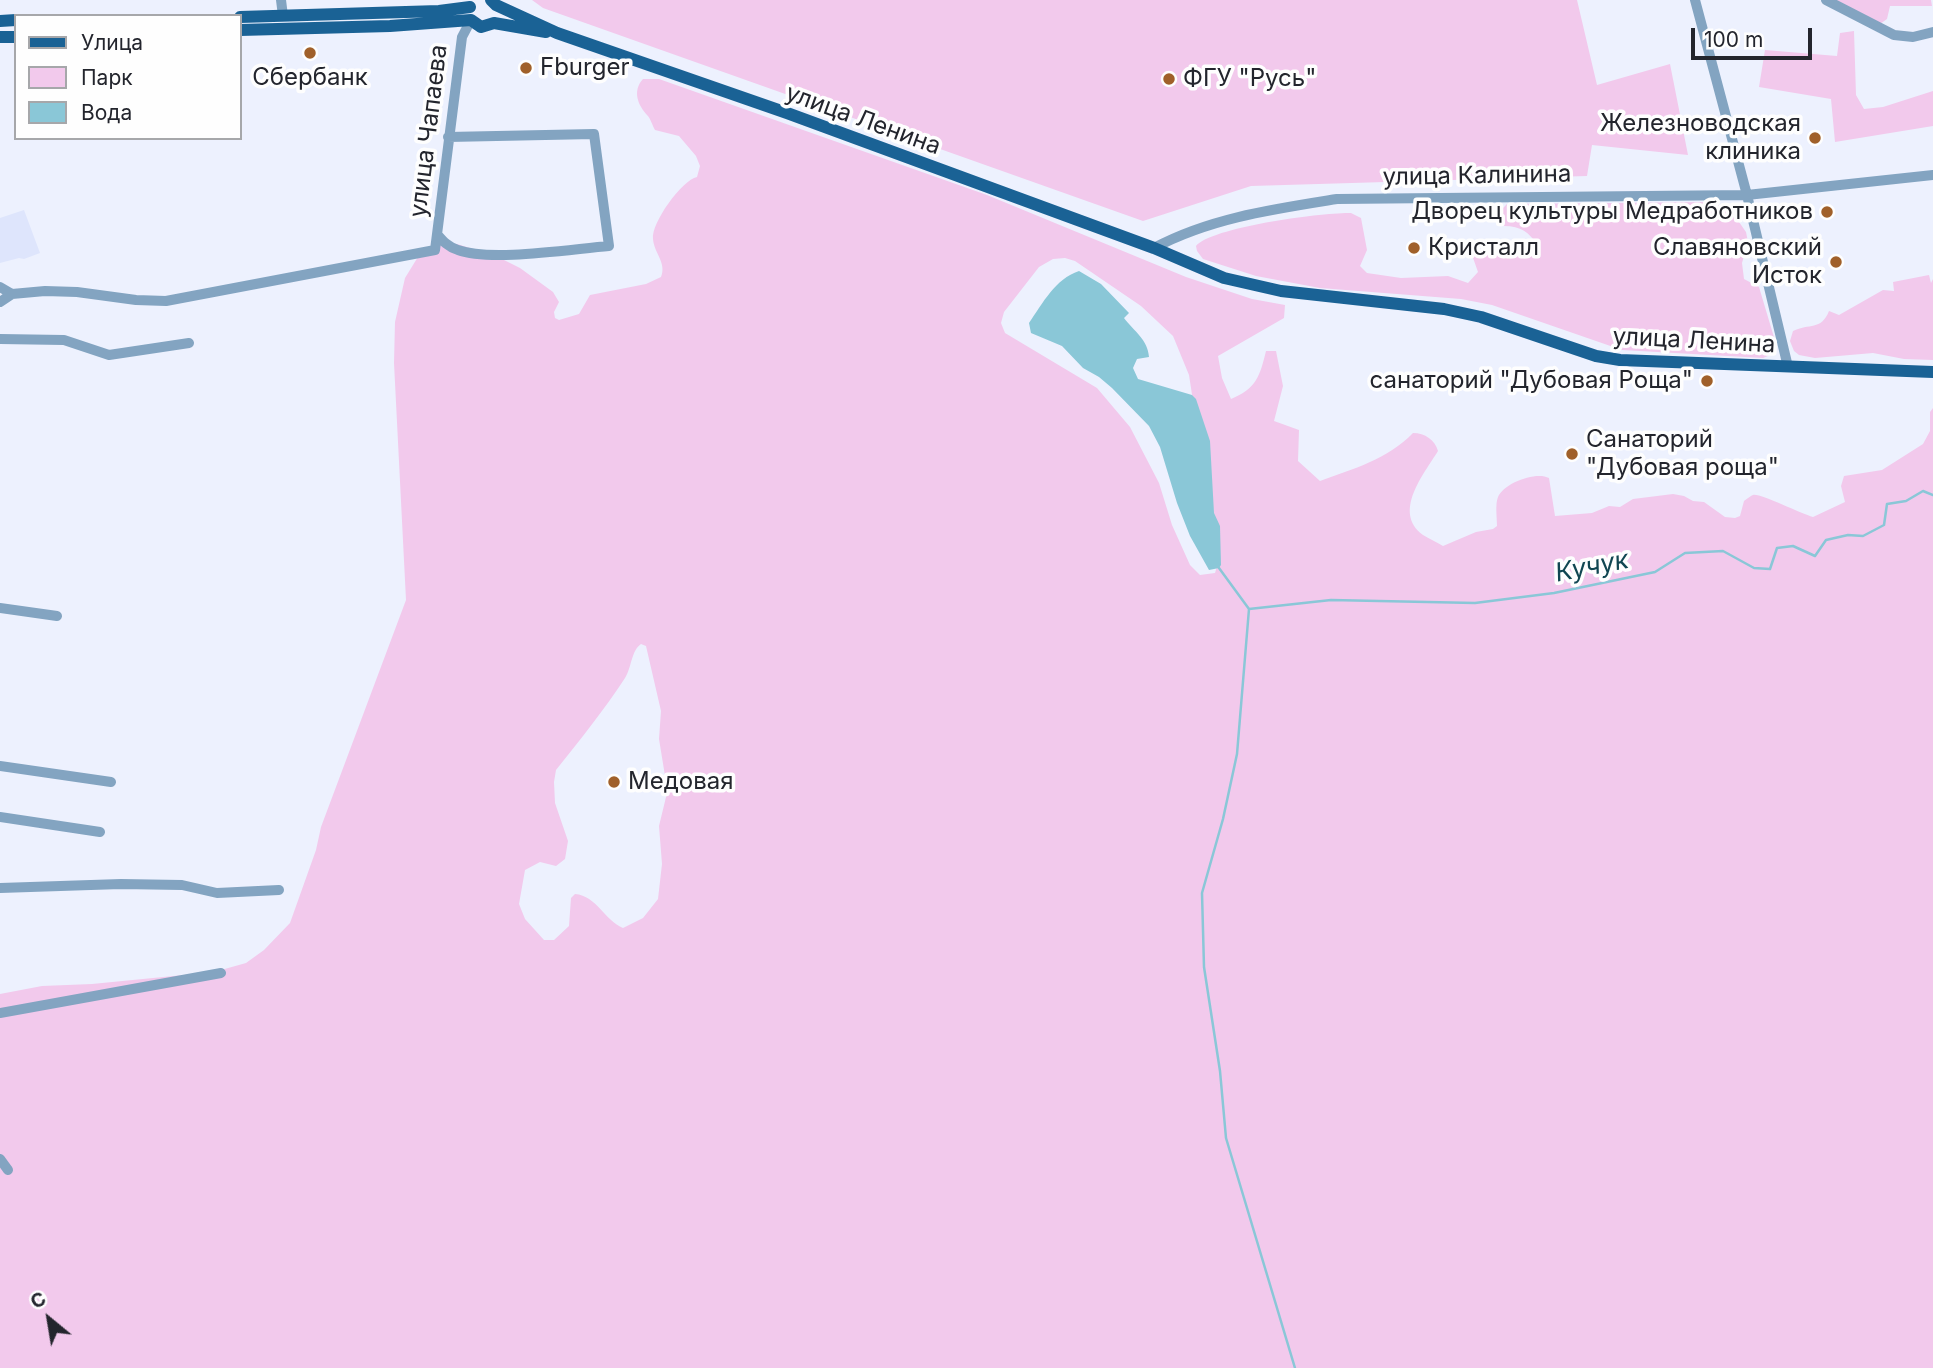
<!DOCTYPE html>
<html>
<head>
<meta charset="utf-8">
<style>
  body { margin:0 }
  #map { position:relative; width:1933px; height:1368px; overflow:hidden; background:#edf1fe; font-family:Inter,sans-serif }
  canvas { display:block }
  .legend { position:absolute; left:14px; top:14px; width:228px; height:126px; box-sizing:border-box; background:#fefefe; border:2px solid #a6a7aa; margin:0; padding:9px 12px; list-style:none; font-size:21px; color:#23252d }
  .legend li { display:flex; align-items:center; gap:14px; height:35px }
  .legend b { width:35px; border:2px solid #a6a7aa }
  .north { position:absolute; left:14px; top:1284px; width:70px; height:70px; -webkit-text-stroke:5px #fefefe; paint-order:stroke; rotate:330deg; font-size:19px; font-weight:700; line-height:28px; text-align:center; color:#23252d }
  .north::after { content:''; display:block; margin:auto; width:24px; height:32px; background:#23252d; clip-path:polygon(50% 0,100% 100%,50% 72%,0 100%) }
  .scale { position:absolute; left:1691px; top:28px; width:121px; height:32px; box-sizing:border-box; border:4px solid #23252d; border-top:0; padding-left:9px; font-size:21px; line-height:24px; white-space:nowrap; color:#23252d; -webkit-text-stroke:5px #fefefe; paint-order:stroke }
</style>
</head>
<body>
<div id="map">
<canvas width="1933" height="1368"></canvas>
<ul class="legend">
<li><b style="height:9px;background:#1a6295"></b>Улица</li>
<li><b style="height:19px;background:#f2c9ec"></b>Парк</li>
<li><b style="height:19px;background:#8ac7d7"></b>Вода</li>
</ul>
<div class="north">С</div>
<div class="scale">100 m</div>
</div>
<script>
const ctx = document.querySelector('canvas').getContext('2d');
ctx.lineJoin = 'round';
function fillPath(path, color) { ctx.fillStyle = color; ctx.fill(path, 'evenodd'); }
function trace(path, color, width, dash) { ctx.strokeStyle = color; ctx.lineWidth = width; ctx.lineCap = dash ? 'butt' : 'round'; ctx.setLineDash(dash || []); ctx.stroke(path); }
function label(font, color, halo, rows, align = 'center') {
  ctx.font = font + ' Inter,sans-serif'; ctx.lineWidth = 7; ctx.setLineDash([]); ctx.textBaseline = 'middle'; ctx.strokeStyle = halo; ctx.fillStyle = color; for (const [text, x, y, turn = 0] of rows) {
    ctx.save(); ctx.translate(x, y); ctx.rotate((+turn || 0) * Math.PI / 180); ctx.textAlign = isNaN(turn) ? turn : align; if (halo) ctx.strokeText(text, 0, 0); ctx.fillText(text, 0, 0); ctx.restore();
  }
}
const built = new Path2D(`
  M 24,210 L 40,253 L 24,259 L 19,258 L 0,263 L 0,218 Z`);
const green = new Path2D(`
  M 532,0 L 1577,0 L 1597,85 L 1670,64 L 1688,155 L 1592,145 L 1587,176 L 1251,186 L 1143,221 L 543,8 Z
  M 1836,0 L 1931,0 L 1932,6 L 1890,6 L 1887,19 L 1880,24 Z
  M 1854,31 L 1856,95 L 1864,109 L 1883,107 L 1933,91 L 1933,126 L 1835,142 L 1831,99 L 1759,87 L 1765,50 L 1837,56 L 1840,33 Z
  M 643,79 L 659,79 L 987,195 L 1186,277 L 1252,299 L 1285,305 L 1284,318 L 1218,356 L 1222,378 L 1231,399 C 1256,389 1260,376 1266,351 L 1276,351 L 1283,386 L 1274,421 L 1299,430 L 1298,461 L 1320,481 C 1353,469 1388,459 1413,433 C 1425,433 1435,440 1438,451 C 1424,474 1392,512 1423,535 C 1429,539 1437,542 1443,546 L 1476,532 L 1493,529 L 1497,526 C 1497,518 1495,504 1498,497 C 1504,483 1536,471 1549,478 L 1555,516 L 1592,513 L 1609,506 L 1620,507 L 1633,499 L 1673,494 L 1684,496 L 1693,501 L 1704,502 L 1725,517 L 1735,518 L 1740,516 L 1744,501 C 1745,500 1752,495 1753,495 C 1760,493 1801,514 1813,517 L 1845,502 L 1841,486 L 1844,476 L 1882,470 L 1923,444 L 1930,431 L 1930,412 L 1933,408 L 1933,1368 L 0,1368 L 0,994 L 42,986 L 92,984 L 214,972 L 246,963 L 264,950 L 290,923 L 316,850 L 321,827 L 406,600 L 394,363 L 395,322 L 405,278 L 421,252 L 441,243 L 457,244 L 496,256 L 520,268 L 553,292 L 559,302 L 554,312 L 555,318 L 559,320 L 579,314 L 590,295 L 646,284 L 661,277 C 667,263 654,253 653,239 C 651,223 682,180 697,177 L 700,166 L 696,156 L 679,136 L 655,130 C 652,125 651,119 647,115 C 638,105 632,91 643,79 ZM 1065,258 L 1075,261 L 1141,306 L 1173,336 L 1189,375 L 1218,563 L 1215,573 L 1200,575 L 1190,565 L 1172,525 L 1159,483 L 1130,427 L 1097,388 L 1005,333 L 1001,323 L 1004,312 L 1039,267 L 1053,259 ZM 641,644 L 646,646 L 661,711 L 659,739 L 666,782 L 667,793 L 659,826 L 662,864 L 658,899 L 643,918 L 623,928 C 604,920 597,896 575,894 L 571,898 L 569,926 L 554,940 L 544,940 L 525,919 L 519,904 L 525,870 L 540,862 L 556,866 L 565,859 L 568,841 L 555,803 L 554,782 L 556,770 C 580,740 604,710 625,678 C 632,667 631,651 641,644 Z
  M 1713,202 L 1732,212 L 1746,232 L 1748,242 L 1742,263 L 1744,279 L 1759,287 L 1776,344 L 1773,354 L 1763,358 L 1622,350 L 1492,305 L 1461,299 L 1320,288 L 1256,276 L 1203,259 L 1197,251 L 1196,246 C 1211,227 1325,212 1351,213 L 1361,218 L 1367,250 L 1360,266 L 1367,273 L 1401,278 L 1448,276 L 1468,283 L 1478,272 L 1472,255 L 1494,252 L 1506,240 L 1511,241 C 1516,255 1522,258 1535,251 L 1538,246 C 1529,232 1521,226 1504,226 L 1501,222 L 1500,211 L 1507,204 Z
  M 1929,275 L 1931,283 L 1933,279 L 1933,360 L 1904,359 L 1873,353 L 1815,358 L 1799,355 L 1794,351 L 1790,341 L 1793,331 C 1809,323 1821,331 1829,311 L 1839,315 L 1883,290 L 1894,291 L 1893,282 Z`);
const water = new Path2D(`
  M 1079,271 L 1101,284 L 1129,313 L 1124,318 C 1134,331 1148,340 1149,357 L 1137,359 L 1133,368 L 1138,379 L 1192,395 L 1196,399 L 1210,441 L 1214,513 L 1220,526 L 1221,565 L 1219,568 L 1209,570 L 1190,536 L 1177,503 L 1160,447 L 1149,426 L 1112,388 L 1099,377 L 1083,368 L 1062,346 L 1031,333 L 1029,323 C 1043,303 1055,279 1079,271 Z`);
const stream = new Path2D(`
  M 1219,568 L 1249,609 L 1331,600 L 1475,603 L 1554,593 L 1655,572 L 1685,553 L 1723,551 L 1754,568 L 1770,569 L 1777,548 L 1793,546 L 1815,556 L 1826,540 L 1848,535 L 1863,536 L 1884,525 L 1887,504 L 1906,501 L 1923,491 L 1933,495
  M 1249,609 L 1237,754 L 1223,819 L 1202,893 L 1204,967 L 1220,1071 L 1226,1138 L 1295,1368`);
const minor = new Path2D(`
  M 281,0 L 283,16
  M 1695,0 L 1747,195 L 1788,367
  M 1826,0 L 1894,35 L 1913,37 L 1933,32
  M 437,234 C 443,241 448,247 458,250 C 491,262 571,249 609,246 L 594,134 L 448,137
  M 1154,248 C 1210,218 1274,209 1337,199 L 1747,195 L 1933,175
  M 0,287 L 12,294 L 45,291 L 77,292 L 136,300 L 166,301 L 435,250 L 462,37 L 471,20
  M 0,302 L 12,294
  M 0,339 L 64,340 L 109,355 L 189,343
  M 0,608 L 57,616
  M 0,766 L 111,782
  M 0,817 L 100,832
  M 0,888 L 121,884 L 182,885 L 217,893 L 279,890
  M 0,1013 L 221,973
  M 0,1159 L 8,1170`);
const major = new Path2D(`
  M 491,0 L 496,5 L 557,33 L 787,113 L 1154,248 L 1224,278 L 1281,291 L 1444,309 L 1481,317 L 1596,356 L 1620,360 L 1933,372
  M 240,17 L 439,11 L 470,7
  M 0,21 L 16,20
  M 240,30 L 390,26 L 471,20 L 481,27 L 494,23 L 546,32
  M 0,37 L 16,37`);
const markers = [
  [310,53,7,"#a0602a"],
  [526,68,7,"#a0602a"],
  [1169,79,7,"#a0602a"],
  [1815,138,7,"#a0602a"],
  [1827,212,7,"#a0602a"],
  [1414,248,7,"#a0602a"],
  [1836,262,7,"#a0602a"],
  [1707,381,7,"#a0602a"],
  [1572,454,7,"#a0602a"],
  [614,782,7,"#a0602a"]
];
const poiNames = [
  ["Fburger",540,68],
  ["Сбербанк",310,78,"center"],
  ["ФГУ \"Русь\"",1183,79],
  ["Железноводская",1801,124,"right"],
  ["клиника",1801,152,"right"],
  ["Дворец культуры Медработников",1813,212,"right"],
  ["Кристалл",1428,248],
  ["Славяновский",1822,248,"right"],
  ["Исток",1822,276,"right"],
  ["санаторий \"Дубовая Роща\"",1693,381,"right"],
  ["Санаторий",1586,440],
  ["\"Дубовая роща\"",1586,468],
  ["Медовая",628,782]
];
const streetNames = [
  ["улица Ленина",863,120,20],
  ["улица Чапаева",429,131,-83],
  ["улица Калинина",1477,176,-1],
  ["улица Ленина",1694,341,3]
];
const waterNames = [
  ["Кучук",1592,567,-11]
];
fillPath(built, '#dee5fc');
fillPath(green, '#f2c9ec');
fillPath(water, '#8ac7d7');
trace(stream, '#8ac7d7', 2.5);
trace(minor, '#83a4c1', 10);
trace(major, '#1a6295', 12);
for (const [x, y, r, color] of markers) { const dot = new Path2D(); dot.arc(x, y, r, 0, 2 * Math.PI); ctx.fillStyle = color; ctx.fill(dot); trace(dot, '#fefefe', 2.5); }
label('24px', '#23252d', '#fefefe', poiNames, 'left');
label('24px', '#23252d', '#fefefe', streetNames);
label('italic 26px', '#114652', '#fefefe', waterNames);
</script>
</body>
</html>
